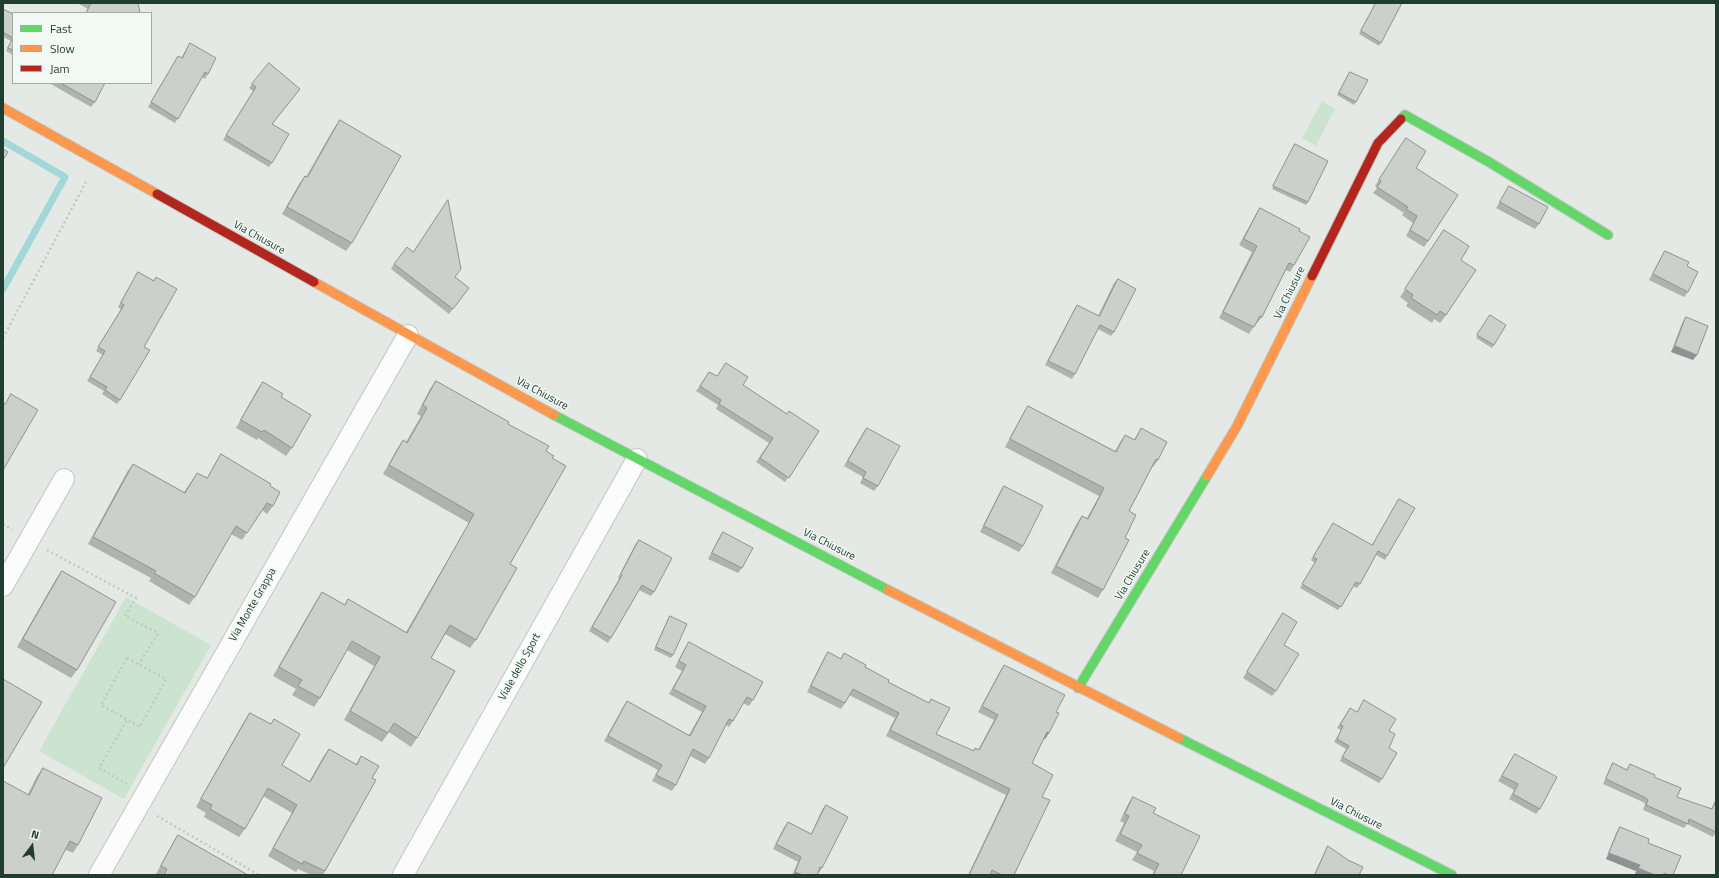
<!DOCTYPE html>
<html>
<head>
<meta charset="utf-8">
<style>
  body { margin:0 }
  #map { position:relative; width:1719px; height:878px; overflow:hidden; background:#e4e9e6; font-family:"Titillium Web",sans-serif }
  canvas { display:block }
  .frame { position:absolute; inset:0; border:4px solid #213d32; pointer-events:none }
  .legend { position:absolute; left:12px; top:12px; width:140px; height:72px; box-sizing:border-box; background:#f2f8f4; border:1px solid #9eada6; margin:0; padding:5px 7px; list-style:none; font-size:12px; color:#213d32 }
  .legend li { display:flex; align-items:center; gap:8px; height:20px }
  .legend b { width:20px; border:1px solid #9eada6 }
  .north { position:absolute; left:12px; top:826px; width:40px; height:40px; -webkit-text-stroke:3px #f2f8f4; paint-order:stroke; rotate:15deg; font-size:11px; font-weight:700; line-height:16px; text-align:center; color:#213d32 }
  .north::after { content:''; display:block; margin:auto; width:14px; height:18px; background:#213d32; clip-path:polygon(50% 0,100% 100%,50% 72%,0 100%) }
</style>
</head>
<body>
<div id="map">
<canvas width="1719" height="878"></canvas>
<div class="frame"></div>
<ul class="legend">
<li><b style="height:5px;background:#63d668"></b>Fast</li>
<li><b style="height:5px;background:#ff974d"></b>Slow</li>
<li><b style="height:5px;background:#b3261e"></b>Jam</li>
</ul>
<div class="north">N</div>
</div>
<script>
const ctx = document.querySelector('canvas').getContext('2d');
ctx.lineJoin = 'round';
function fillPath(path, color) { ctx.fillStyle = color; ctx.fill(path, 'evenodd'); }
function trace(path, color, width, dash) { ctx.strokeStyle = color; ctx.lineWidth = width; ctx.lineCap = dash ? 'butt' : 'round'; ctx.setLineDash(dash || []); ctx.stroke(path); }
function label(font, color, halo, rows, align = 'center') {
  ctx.font = font + ' "Titillium Web",sans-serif'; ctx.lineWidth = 3; ctx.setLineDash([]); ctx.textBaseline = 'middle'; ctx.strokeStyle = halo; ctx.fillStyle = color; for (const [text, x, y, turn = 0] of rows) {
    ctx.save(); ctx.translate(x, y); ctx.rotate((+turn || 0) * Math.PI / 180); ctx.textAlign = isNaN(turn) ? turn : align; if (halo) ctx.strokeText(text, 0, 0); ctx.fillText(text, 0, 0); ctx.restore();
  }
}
const green = new Path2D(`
  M 1322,101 L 1335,109 L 1316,146 L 1302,138 Z
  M 126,597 L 211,645 L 124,799 L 39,751 Z`);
const stream = new Path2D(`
  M 3,141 L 65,177 L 3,289`);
const path = new Path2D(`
  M 3,338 L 87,180
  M 3,524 L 12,530
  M 47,550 L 136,598 L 125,616 L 158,633 L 139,664
  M 127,658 L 166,679 L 140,727 L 101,705 Z
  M 127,784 L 99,768 L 127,720
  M 157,816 L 259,875`);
const street = new Path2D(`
  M 3,586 L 64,479
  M 99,875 L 408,335
  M 403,875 L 637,459`);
const fast = new Path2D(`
  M 1401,119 L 1405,115 L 1489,162 L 1608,235
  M 554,415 L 888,590
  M 1078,688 L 1207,476
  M 1179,738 L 1452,875`);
const slow = new Path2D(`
  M 3,108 L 157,194
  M 314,282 L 554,415
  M 1207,476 L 1237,426 L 1312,276
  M 888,590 L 1179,738`);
const jam = new Path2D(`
  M 157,194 L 314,282
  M 1312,276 L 1378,143 L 1401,119`);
const wall = new Path2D(`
  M 77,3 L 138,3 L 140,13 L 85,13 L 88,9 Z
  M 1376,3 L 1402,3 L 1379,46 L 1359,34 Z
  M 3,9 L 13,14 L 13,55 L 6,51 L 11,41 L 3,37 Z
  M 190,43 L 208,74 L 205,79 L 202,77 L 175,123 L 148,107 L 175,61 L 178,56 L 181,58 Z
  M 1350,72 L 1356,102 L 1354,105 L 1337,95 Z
  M 49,83 L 105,83 L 95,102 L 91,107 Z
  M 252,84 L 300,89 L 272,124 L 272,163 L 269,167 L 223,140 L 253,91 L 249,88 Z
  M 340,120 L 352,243 L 346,251 L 282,214 L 299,184 L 305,176 L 306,177 L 334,128 Z
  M 1406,138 L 1416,168 L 1428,241 L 1424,247 L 1406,236 L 1413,223 L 1402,215 L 1404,213 L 1373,193 L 1377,188 L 1375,186 Z
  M 1295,144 L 1308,202 L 1306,205 L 1272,189 Z
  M 1509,186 L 1539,224 L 1535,229 L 1496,208 Z
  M 1260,208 L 1299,231 L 1294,265 L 1290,272 L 1286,270 L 1262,317 L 1257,323 L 1256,323 L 1249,334 L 1219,318 L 1252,252 L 1239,245 L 1256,214 Z
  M 1444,230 L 1461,260 L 1446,315 L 1440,323 L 1434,319 L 1432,323 L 1406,306 L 1408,303 L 1400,297 Z
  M 1665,251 L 1687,266 L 1688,292 L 1684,297 L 1649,280 L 1662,256 Z
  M 413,252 L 455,277 L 469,288 L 449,314 L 391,269 L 394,264 Z
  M 138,272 L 153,281 L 156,277 L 144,347 L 120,400 L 117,404 L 102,394 L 104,391 L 87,381 L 103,355 L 96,351 L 121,309 L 118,307 Z
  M 1118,279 L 1114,332 L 1111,336 L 1098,329 L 1075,374 L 1072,379 L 1045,365 L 1074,310 L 1077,305 L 1098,316 L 1114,283 Z
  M 1686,317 L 1693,360 L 1671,352 L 1682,323 Z
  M 1488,318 L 1494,345 L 1492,348 L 1476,338 Z
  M 709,372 L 717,376 L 743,385 L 787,414 L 819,431 L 785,482 L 756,462 L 769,443 L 716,409 L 718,405 L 696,391 Z
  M 436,381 L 508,424 L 546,451 L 552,458 L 510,564 L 476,640 L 470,648 L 445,634 L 431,658 L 417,738 L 411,747 L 389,732 L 382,742 L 344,720 L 374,666 L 347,650 L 320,698 L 314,707 L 292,695 L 296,689 L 273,676 L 316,601 L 322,592 L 344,605 L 348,599 L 406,632 L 469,523 L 383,474 L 397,449 L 403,440 L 406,442 L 421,416 L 417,414 L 430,389 Z
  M 263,382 L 281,397 L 292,448 L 286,456 L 258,438 L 257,440 L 236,428 L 257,390 Z
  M 1028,406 L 1115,451 L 1120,442 L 1125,435 L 1134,440 L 1141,428 L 1158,460 L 1153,467 L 1152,467 L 1129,511 L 1125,538 L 1103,590 L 1098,598 L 1051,573 L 1077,523 L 1082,516 L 1087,518 L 1099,496 L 1005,447 L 1023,414 Z
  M 867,428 L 878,486 L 874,491 L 860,483 L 863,477 L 844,466 L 863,433 Z
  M 221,454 L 270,486 L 273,506 L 267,514 L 262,510 L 242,540 L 231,534 L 195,597 L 189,605 L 149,581 L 151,578 L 88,544 L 127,472 L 133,464 L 184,492 L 197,473 L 207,478 L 216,462 Z
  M 1004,486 L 1023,546 L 1019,552 L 980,532 L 1000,492 Z
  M 1399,499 L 1387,556 L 1385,560 L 1376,555 L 1360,584 L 1357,588 L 1353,586 L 1338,610 L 1300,588 L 1315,563 L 1311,560 L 1333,523 L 1372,545 Z
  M 723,532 L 742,568 L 738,573 L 708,559 L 719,538 Z
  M 639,540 L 654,592 L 651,596 L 639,590 L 608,643 L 589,631 L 619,579 L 618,578 L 635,545 Z
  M 62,571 L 77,670 L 71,678 L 17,647 L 56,579 Z
  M 1283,613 L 1284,645 L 1276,691 L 1272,696 L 1243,678 Z
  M 670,616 L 673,655 L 671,658 L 654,650 L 668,619 Z
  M 689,642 L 753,700 L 749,706 L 743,703 L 733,721 L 729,727 L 726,725 L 709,758 L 705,764 L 690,756 L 676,785 L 672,791 L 652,781 L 658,770 L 604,741 L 623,707 L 627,701 L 689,735 L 702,712 L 669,694 L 682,671 L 675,667 L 685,648 Z
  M 828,652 L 840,659 L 844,653 L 888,682 L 929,703 L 931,699 L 936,734 L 973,751 L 975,748 L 978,750 L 994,720 L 978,712 L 1000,671 L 1004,665 L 1056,712 L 1049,733 L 1045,739 L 1044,738 L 1032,763 L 1042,797 L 1014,875 L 968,875 L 1006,795 L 886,736 L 895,718 L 849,695 L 845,703 L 841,709 L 807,692 L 824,658 Z
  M 1364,700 L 1389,731 L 1389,748 L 1382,779 L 1379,783 L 1340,761 L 1346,749 L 1334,742 L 1341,730 L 1337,728 L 1350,708 L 1357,712 Z
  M 250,713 L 271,724 L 274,719 L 282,765 L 309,782 L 323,757 L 329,749 L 356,764 L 361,756 L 372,778 L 325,871 L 323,875 L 311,875 L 298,869 L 296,872 L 268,856 L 292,813 L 263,796 L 245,829 L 239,837 L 204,817 L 206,813 L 196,807 L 245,720 Z
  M 1515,754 L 1540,809 L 1536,814 L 1509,799 L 1514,790 L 1498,781 Z
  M 1613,763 L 1626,770 L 1630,764 L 1654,777 L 1677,797 L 1711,809 L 1716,799 L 1716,832 L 1713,837 L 1687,824 L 1684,828 L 1643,810 L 1645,804 L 1643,802 L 1603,784 L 1610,768 Z
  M 43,768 L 78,845 L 73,853 L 66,850 L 28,794 L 37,776 Z
  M 1133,797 L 1153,813 L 1181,875 L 1152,875 L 1154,871 L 1132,860 L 1137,852 L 1115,841 L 1124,823 L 1120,821 L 1128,804 Z
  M 826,805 L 822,868 L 819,873 L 818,872 L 817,875 L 792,875 L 798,862 L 773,849 L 784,827 L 788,822 L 811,834 L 822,810 Z
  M 1620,827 L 1648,843 L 1681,856 L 1635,874 L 1636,871 L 1606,859 L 1616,833 Z
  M 178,835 L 248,875 L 157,875 L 156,874 L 173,843 Z
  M 1328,846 L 1359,875 L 1314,875 L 1325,851 Z`);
const shadedWall = new Path2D(`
  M 1675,346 L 1697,355 L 1693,360 L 1671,352 Z
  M 1047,732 L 1049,733 L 1045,739 L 1043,738 Z
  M 1609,853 L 1640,865 L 1636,871 L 1606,859 Z
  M 1638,868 L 1655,875 L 1638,875 L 1635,874 Z
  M 795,872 L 803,875 L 793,875 Z`);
const building = new Path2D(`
  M 90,3 L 138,3 L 140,13 L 86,13 L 91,3 Z
  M 1376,3 L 1402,3 L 1381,43 L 1361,31 Z
  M 3,9 L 13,14 L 13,38 L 3,32 Z
  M 13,38 L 13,50 L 8,48 Z
  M 190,43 L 216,58 L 208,74 L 205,72 L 178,119 L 151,102 L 178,56 L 182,58 Z
  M 269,63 L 300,89 L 272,124 L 289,134 L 272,163 L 226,135 L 256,87 L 252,84 Z
  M 1350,72 L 1368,80 L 1356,102 L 1339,93 Z
  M 61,83 L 105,83 L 95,102 Z
  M 340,120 L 401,156 L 352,243 L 287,207 L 305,176 L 307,177 Z
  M 1406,138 L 1426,151 L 1416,168 L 1458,195 L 1428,241 L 1410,230 L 1417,216 L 1406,209 L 1408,207 L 1377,187 L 1381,181 L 1379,180 Z
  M 1295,144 L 1328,161 L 1308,202 L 1273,186 Z
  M 3,149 L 8,152 L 3,160 Z
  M 1509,186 L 1548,207 L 1539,224 L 1500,202 Z
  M 448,200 L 461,269 L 455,277 L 469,288 L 453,309 L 394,264 L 407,247 L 413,252 Z
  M 1260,208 L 1300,229 L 1299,231 L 1310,237 L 1294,265 L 1289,263 L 1262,317 L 1260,316 L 1254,327 L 1223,312 L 1257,246 L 1244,239 Z
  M 1444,230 L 1469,246 L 1461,260 L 1476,270 L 1446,315 L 1440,311 L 1437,315 L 1411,298 L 1413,295 L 1405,289 Z
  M 1665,251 L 1689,262 L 1687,266 L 1698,272 L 1688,292 L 1653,274 Z
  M 138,272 L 154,281 L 156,277 L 177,289 L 144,347 L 150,350 L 120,400 L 105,390 L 107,387 L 90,377 L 105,351 L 98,347 L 124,305 L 121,303 Z
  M 1118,279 L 1136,289 L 1114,332 L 1100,325 L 1075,374 L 1048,361 L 1077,305 L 1099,316 Z
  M 1490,315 L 1506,325 L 1494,345 L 1477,335 Z
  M 1686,317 L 1708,326 L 1697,355 L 1675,346 Z
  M 726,363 L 748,377 L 743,385 L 787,414 L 789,411 L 819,431 L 789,478 L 760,458 L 773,438 L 719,404 L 721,400 L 700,386 L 709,372 L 717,376 Z
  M 436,381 L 509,422 L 508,424 L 549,446 L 546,451 L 554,456 L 552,458 L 566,466 L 510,564 L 517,568 L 476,640 L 450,625 L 431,658 L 455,671 L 417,738 L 394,723 L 388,733 L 350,711 L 380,657 L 352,641 L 320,698 L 298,686 L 302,680 L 279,667 L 322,592 L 345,605 L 348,599 L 407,633 L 474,514 L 389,465 L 403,440 L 407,443 L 427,408 L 423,405 Z
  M 263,382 L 283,394 L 281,397 L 311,415 L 292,448 L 264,430 L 262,432 L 241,420 Z
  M 11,394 L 38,410 L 3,470 L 3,403 L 5,404 Z
  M 1028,406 L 1116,452 L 1125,435 L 1135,440 L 1141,428 L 1167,442 L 1158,460 L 1156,459 L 1129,511 L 1136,515 L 1125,538 L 1129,540 L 1103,590 L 1056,566 L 1082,516 L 1088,519 L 1104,488 L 1010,439 Z
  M 867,428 L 900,446 L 878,486 L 863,478 L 866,472 L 848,461 Z
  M 221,454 L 271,484 L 270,486 L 280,492 L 273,506 L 267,503 L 247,533 L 236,526 L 195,597 L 154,573 L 156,571 L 93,537 L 133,464 L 185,493 L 197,473 L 207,478 Z
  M 1004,486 L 1043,506 L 1023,546 L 984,526 Z
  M 1399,499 L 1415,508 L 1387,556 L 1378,551 L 1360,584 L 1356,582 L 1341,607 L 1302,584 L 1317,559 L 1313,557 L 1333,523 L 1372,545 Z
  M 723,532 L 753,548 L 742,568 L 712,553 Z
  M 639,540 L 672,558 L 654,592 L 642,585 L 611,638 L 592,627 L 622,575 L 621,574 Z
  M 62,571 L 116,602 L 77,670 L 23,639 Z
  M 1283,613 L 1297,622 L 1284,645 L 1299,654 L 1276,691 L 1247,672 Z
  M 670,616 L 687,624 L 673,655 L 656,647 Z
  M 689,642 L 763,682 L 753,700 L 747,697 L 733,721 L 729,719 L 709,758 L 693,749 L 676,785 L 656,775 L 662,765 L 608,736 L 627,701 L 690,736 L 706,706 L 673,689 L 686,665 L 679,661 Z
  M 828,652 L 841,659 L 844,653 L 866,665 L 865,667 L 889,680 L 888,682 L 929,703 L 931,699 L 950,708 L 936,734 L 974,751 L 975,748 L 979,750 L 998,715 L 982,706 L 1004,665 L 1065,695 L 1056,712 L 1059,713 L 1049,733 L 1047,732 L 1032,763 L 1053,775 L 1042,797 L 1050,800 L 1014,875 L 1002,875 L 992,870 L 990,875 L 969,875 L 1010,789 L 890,730 L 899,713 L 853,689 L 845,703 L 811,686 Z
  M 3,679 L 42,702 L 3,768 Z
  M 1364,700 L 1396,719 L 1389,731 L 1395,734 L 1389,748 L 1397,753 L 1382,779 L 1342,757 L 1349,746 L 1337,739 L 1343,726 L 1340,725 L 1350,708 L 1357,712 Z
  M 250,713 L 271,724 L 274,719 L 300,734 L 282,765 L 310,782 L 329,749 L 357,765 L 361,756 L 379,766 L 372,778 L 376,780 L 325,871 L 304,861 L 302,864 L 273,848 L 297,805 L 268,788 L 245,829 L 210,809 L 212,805 L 201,799 Z
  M 1515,754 L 1557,777 L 1540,809 L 1513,794 L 1518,784 L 1502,776 Z
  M 1613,763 L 1627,770 L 1630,764 L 1655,775 L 1654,777 L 1681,788 L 1677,797 L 1712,809 L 1716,801 L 1716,832 L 1689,819 L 1688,824 L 1646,805 L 1648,800 L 1646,798 L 1606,779 Z
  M 43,768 L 102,798 L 78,845 L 70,841 L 52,875 L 3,875 L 3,781 L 29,795 Z
  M 1133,797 L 1156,808 L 1153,813 L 1200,836 L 1181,875 L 1153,875 L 1159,864 L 1137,853 L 1142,845 L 1120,834 L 1129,816 L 1125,814 Z
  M 826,805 L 848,817 L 822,868 L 820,867 L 817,875 L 803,875 L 795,872 L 801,857 L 776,844 L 788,822 L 811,834 Z
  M 1620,827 L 1649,839 L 1648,843 L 1681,856 L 1673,875 L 1669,875 L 1664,873 L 1663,875 L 1655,875 L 1638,868 L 1640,865 L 1609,853 Z
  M 178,835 L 248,875 L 164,875 L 167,869 L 161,866 Z
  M 1328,846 L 1348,860 L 1363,867 L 1359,875 L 1315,875 Z`);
const streetNames = [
  ["Via Chiusure",259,238,29],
  ["Via Chiusure",1290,293,-64],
  ["Via Chiusure",542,394,28],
  ["Via Chiusure",829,545,27],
  ["Via Chiusure",1133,575,-59],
  ["Via Monte Grappa",253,605,-60],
  ["Viale dello Sport",520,667,-61],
  ["Via Chiusure",1356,814,27]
];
fillPath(green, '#cce3d0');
trace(stream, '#a3d8d9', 7);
trace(street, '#c1c6c3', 22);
trace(fast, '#bfc7c3', 11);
trace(slow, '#bfc7c3', 11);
trace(jam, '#bfc7c3', 11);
trace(path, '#c0cac4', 2.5, [2, 3]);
trace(street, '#fbfcfb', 20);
trace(fast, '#63d668', 9);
trace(slow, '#ff974d', 9);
trace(jam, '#b3261e', 9);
fillPath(wall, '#afb3b0');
fillPath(shadedWall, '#8e9290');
fillPath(building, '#cbd0cd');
trace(building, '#8e9290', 1);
label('11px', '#213d32', '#f2f8f4', streetNames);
</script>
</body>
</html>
